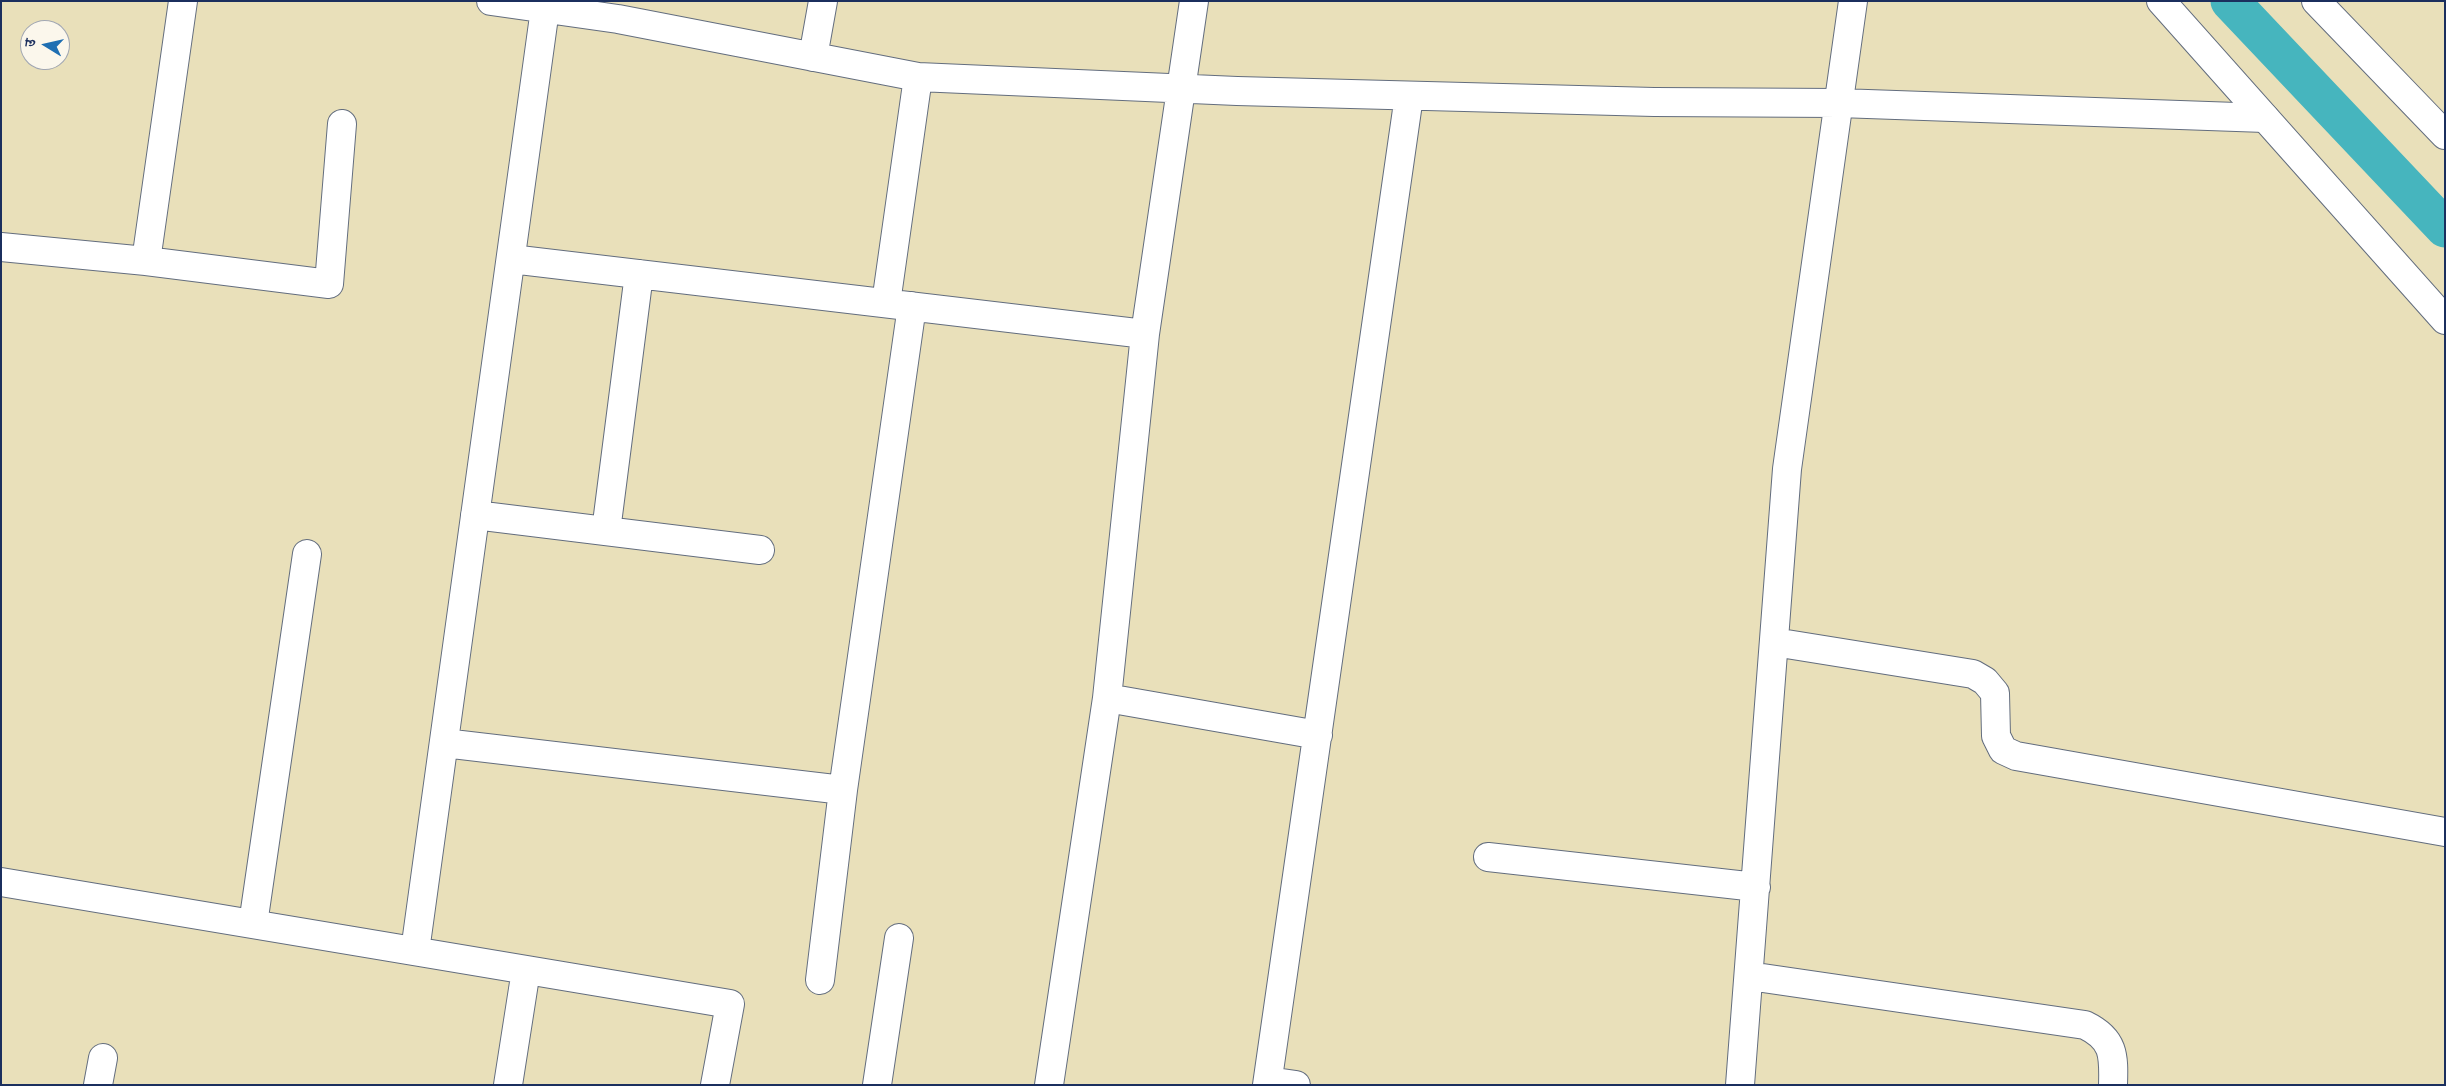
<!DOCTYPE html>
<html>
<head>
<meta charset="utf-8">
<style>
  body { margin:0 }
  #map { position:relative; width:2446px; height:1086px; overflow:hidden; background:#e9e0ba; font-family:Dekko,"Playpen Sans Deva",sans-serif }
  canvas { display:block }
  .frame { position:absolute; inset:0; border:2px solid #1b2f5e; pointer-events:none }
  .north { position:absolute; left:20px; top:20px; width:50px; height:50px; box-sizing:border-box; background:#fbf7ec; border:1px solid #a1a7b3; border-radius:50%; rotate:279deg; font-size:14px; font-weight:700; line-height:20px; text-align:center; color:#1b2f5e }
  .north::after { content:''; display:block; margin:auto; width:18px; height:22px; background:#1f6fb2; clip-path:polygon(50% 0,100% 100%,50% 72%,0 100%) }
</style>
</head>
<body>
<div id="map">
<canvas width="2446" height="1086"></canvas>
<div class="frame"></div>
<div class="north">उ</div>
</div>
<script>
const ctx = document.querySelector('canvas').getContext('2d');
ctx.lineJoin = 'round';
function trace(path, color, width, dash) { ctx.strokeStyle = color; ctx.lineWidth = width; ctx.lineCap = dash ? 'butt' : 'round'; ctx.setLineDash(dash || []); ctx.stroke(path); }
const canal = new Path2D(`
  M 2230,1 L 2445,228`);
const minor = new Path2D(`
  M 491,1 L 618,19 L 918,77 L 1237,91 L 1654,102 L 1839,103 L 2265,118
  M 813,57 L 823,1
  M 1,247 L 146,261 L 329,284 L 342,124
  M 511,259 L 1145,334
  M 146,261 L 183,1
  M 886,303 L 918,77
  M 475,515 L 760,550
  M 606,531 L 639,274
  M 1774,642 L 1973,674 L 1985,681 L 1995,693 L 1996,736 L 2003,750 L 2016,756 L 2445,832
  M 1107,698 L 1318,735
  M 444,743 L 843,790
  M 1488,857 L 1756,887
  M 1,882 L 730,1004 L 715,1085
  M 253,924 L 307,554
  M 415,951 L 545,9
  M 1749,976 L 2085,1025 C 2114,1039 2114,1055 2113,1085
  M 820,980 L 843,790 L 912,306
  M 1268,1081 L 1296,1085
  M 98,1085 L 103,1058
  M 508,1085 L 526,970
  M 877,1085 L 899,938
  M 1049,1085 L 1107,698 L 1145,334 L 1194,1
  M 1267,1085 L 1409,96
  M 1740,1085 L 1787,469 L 1853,1`);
const tertiary = new Path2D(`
  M 2161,1 L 2445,320
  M 2316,1 L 2445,135`);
trace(canal, '#46b5be', 39);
trace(minor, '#636d7e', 30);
trace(tertiary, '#636d7e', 30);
trace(minor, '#fff', 28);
trace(tertiary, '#fff', 28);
</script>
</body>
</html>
